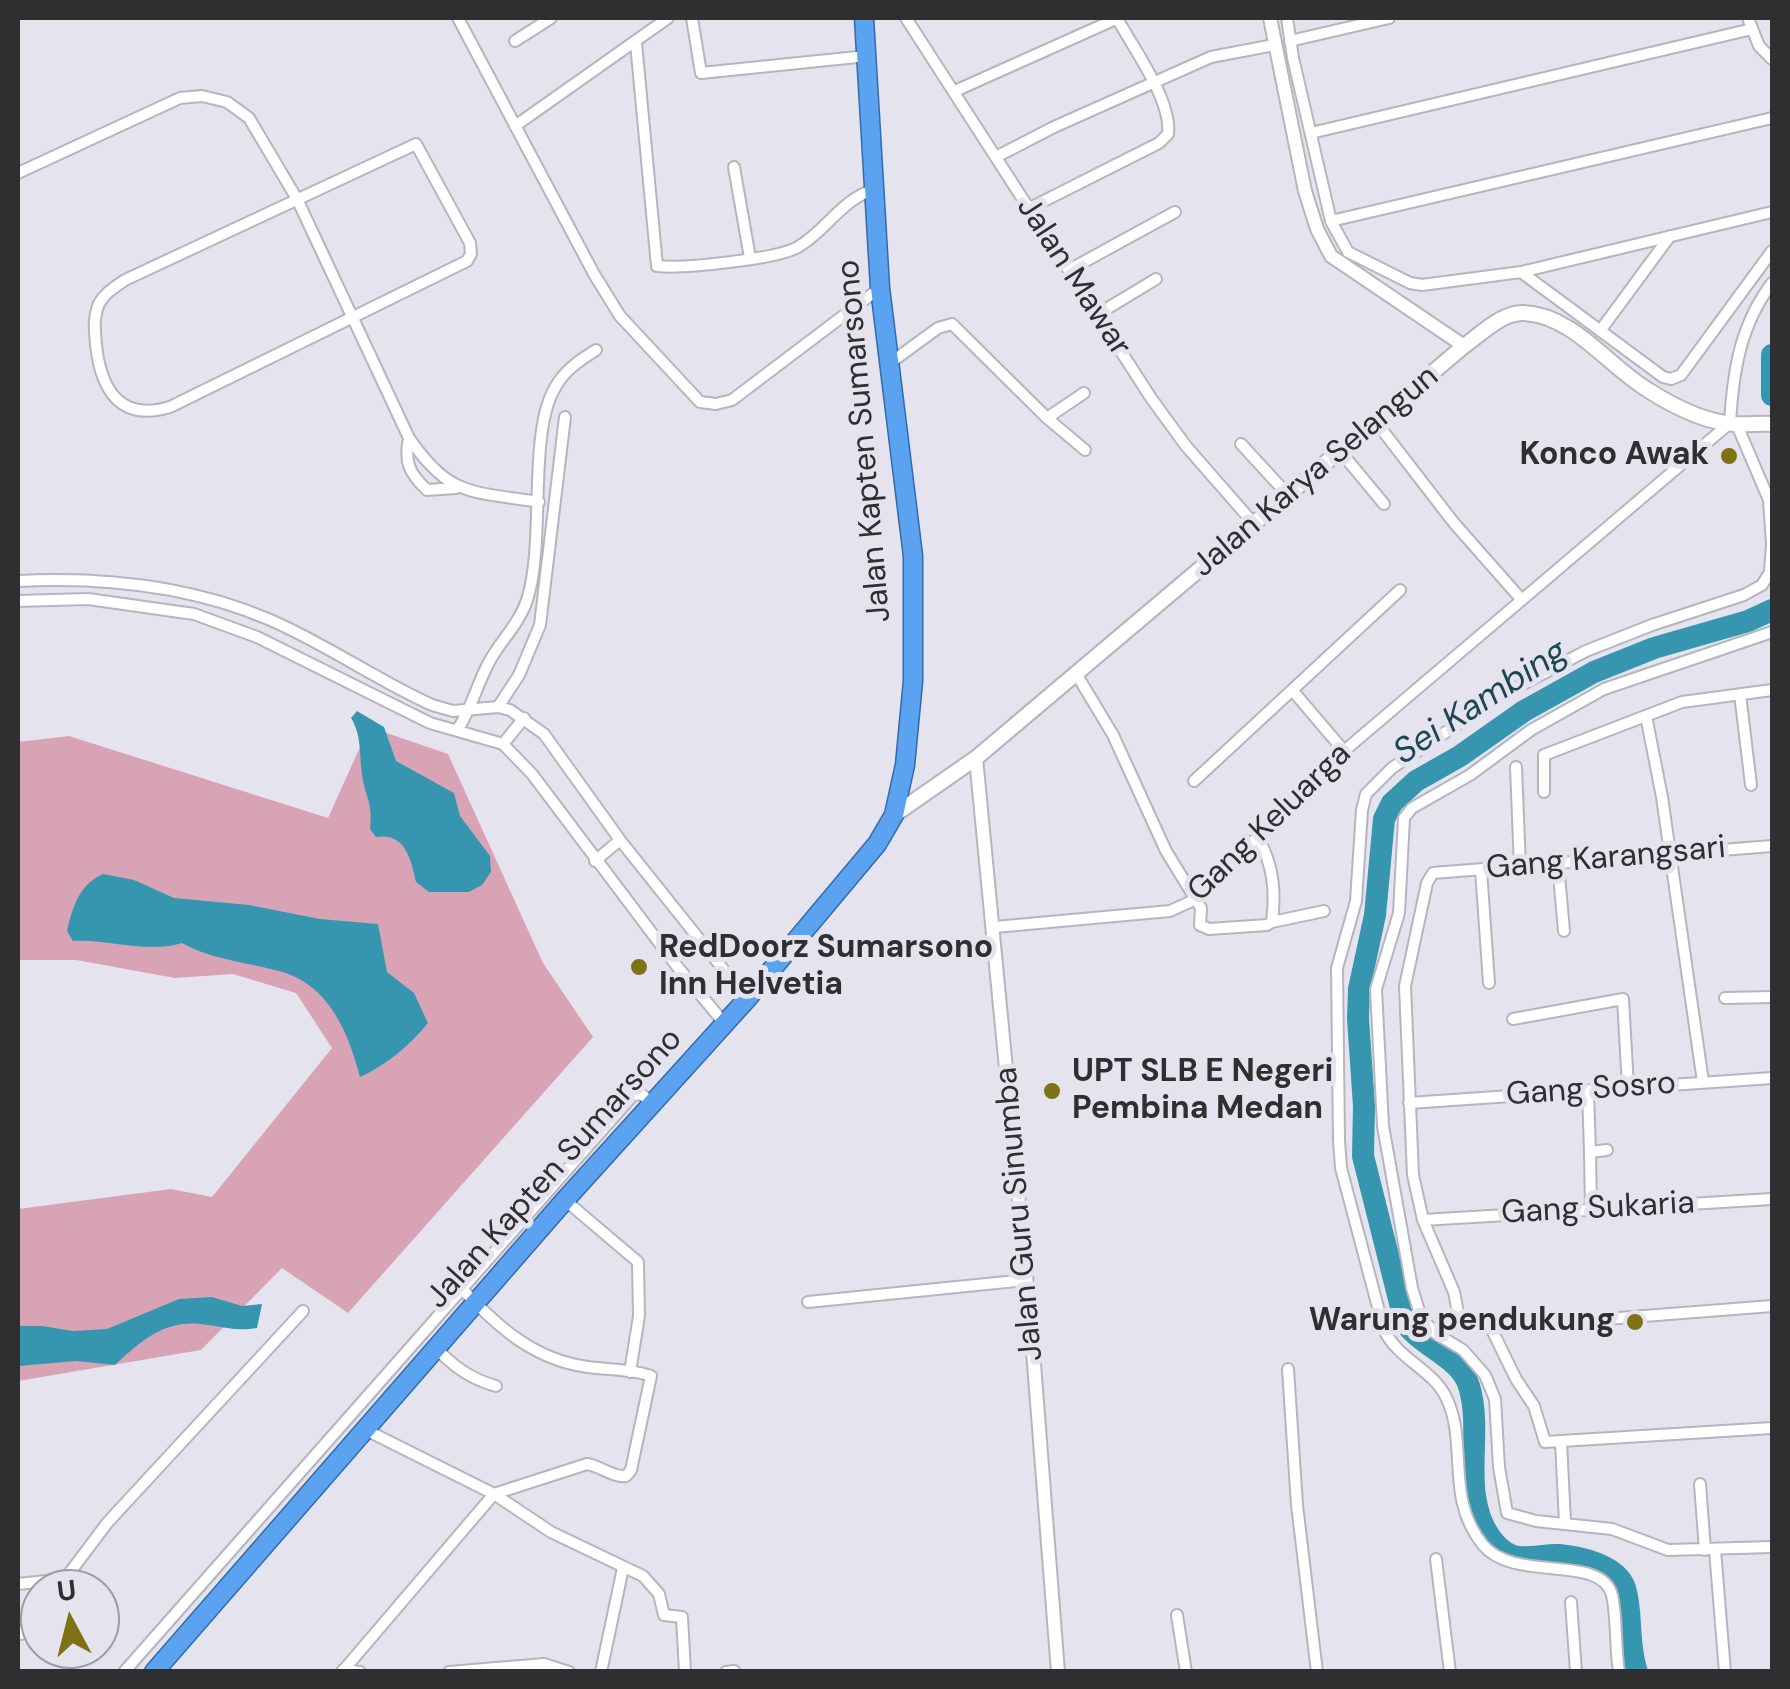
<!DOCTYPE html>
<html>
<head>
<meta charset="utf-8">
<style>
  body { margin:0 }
  #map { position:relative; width:1790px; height:1689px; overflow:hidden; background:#e5e4ee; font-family:"DM Sans",sans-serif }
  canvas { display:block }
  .frame { position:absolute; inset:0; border:20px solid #2f2f32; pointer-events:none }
  .north { position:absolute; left:20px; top:1569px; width:100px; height:100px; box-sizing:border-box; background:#e5e4ee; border:2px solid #9c9ca3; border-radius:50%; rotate:353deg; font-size:28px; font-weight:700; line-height:40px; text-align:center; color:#2f2f32 }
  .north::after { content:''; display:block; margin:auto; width:35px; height:45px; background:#7f7214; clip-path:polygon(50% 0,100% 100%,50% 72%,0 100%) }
</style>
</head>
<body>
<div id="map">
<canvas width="1790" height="1689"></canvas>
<div class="frame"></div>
<div class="north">U</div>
</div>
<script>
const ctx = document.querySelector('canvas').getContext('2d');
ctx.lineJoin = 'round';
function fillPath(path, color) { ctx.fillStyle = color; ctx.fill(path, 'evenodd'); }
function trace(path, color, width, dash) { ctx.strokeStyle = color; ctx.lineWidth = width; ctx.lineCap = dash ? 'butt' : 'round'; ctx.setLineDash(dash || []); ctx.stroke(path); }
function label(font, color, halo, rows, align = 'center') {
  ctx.font = font + ' "DM Sans",sans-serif'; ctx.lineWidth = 10; ctx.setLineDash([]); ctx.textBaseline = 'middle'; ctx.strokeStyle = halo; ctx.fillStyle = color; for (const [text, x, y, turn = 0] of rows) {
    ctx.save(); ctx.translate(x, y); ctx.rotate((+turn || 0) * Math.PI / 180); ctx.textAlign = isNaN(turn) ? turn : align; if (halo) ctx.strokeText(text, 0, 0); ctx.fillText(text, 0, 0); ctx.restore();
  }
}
const green = new Path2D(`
  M 369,727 L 448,754 L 543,963 L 593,1037 L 348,1313 L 282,1268 L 201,1350 L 18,1381 L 18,1209 L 171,1189 L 212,1197 L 332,1048 L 296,993 L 233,974 L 175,978 L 76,960 L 18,960 L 18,742 L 69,736 L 328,818 Z`);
const water = new Path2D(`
  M 357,711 L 384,727 L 396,761 L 454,793 L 460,816 L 490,856 L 491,872 L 482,885 L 469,892 L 429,892 L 416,882 C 411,859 405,832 376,837 L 370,829 C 373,801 365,798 362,774 C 359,753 362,736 351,718 Z
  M 103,874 L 134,880 L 174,898 L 249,905 L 320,919 L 378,924 L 387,972 L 414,993 L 428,1023 C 409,1046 388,1064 360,1077 C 348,1032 329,984 279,971 C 246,962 213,960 182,943 C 146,954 110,939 73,941 L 67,931 C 73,906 79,885 103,874 Z
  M 212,1297 L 242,1306 L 262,1304 L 257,1328 C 236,1332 221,1326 200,1324 C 164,1320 140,1342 115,1365 L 76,1361 L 18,1366 L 18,1326 L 42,1326 L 73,1331 L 107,1329 L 179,1299 Z`);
const river = new Path2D(`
  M 1772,355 L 1772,395
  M 1637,1672 C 1627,1643 1633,1614 1625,1588 C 1617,1565 1581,1557 1559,1555 C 1545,1554 1528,1560 1513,1556 C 1504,1553 1495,1544 1490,1537 C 1459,1491 1484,1436 1469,1386 C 1461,1358 1422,1347 1405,1323 L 1363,1156 L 1364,1106 L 1358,1019 L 1359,989 L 1375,915 L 1384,819 L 1392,803 L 1416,781 L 1460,756 L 1524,711 L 1594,672 L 1654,648 L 1748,621 L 1772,610`);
const minor = new Path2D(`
  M 458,18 L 594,274 L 620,316 L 700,402 L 716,404 L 732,400 L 880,288
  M 692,18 L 701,73 L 867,56
  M 906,18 L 1151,398 L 1186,446 L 1255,525
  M 1287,18 L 1293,58 L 1331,221 L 1348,252 L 1410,283 L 1422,285 L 1521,272 L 1772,212
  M 1748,18 L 1759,46 L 1772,59
  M 515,41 L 551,18
  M 1290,41 L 1389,18
  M 636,43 L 657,266 C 682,269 778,259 798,247 C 826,231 841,200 873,190
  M 955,91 L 1118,18
  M 515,126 L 668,18
  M 1311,133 L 1752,29
  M 416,144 L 470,243 L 471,254 L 467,261 L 170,407 C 120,422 101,390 96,345 C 95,331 93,319 98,306 C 103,294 115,287 125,280 Z
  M 996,157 L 1054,127 L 1211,57 L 1274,45
  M 734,167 L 750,258
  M 18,173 L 180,98 L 202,96 L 227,102 L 249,118 L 297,199 L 409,438 C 450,498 472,491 539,502
  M 1028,209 L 1159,143 L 1168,134 C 1172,100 1133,48 1117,18
  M 1331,221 L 1772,118
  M 1069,270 L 1175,212
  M 1521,272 L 1663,377 L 1671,379 L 1681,375 L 1772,251
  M 1098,314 L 1156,279
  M 1600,331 L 1670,236
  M 890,363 L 938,328 L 952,324 L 1047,418 L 1085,450
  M 1047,418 L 1084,393
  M 1376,422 L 1454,523 L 1521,599
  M 409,438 C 404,462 409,473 427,490 L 456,488
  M 1241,444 L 1288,495
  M 1340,451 L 1384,504
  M 18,581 C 101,577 190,586 268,619 C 325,643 376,680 432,705 L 453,711 L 498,707 L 510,710 L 544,734 L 620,840 L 747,999
  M 18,601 L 88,599 L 194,614 L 257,637 L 430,723 L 503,744 L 532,774 L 676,965 L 724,1023
  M 1772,632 L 1604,689 L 1531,730 L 1470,775 L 1412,808 L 1404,818 L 1399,913 L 1376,989 L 1383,1126 L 1412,1288 L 1421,1317 L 1435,1333 L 1463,1350 L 1485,1375 L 1495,1399 L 1499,1467 L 1507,1513 L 1536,1521 L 1612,1529 L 1668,1550 L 1772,1547
  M 1077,675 L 1113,735 L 1166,851 L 1201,908 L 1200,925 L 1209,929 L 1267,925 L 1272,922 C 1276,889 1273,864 1257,836
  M 1293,691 L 1344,751
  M 1740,694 L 1751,785
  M 498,707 L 519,675 L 540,625 L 565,417
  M 1646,716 L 1662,797 L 1703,1082
  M 458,729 C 471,709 476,688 487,666 C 498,643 519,625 527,600 C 546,542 527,432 556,386 C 565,370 580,360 596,350
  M 503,744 L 524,718
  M 1516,767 L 1520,867
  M 1194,781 L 1400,590
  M 1544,792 L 1544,755 L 1682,702 L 1772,690
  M 1772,846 L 1433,873 L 1427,883 L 1405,986 L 1413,1175 L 1423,1220 L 1454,1292 L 1460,1323 L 1491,1328 L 1772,1306
  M 595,861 L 620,840
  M 1558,864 L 1564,931
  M 1481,870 L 1489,983
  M 1272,922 L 1324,911
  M 995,927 L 1170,911 L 1194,900 L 1344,751 L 1730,423 C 1733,372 1740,325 1772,283
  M 1725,998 L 1772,997
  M 1513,1019 L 1623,999 L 1628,1087
  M 1588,1090 L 1590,1152
  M 1409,1103 L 1772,1078
  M 565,1200 L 638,1262 L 639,1316 L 630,1372
  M 1591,1210 L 1590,1152 L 1607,1150
  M 1423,1220 L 1772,1199
  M 808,1302 L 1026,1280
  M 1491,1328 L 1516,1379 L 1534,1406 L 1545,1442 L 1772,1428
  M 436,1348 C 454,1367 471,1379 496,1386
  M 1288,1369 L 1297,1505 L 1317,1672
  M 366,1430 L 494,1494 L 551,1532 L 643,1576 L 659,1594 L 664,1615 L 682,1617 L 685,1672
  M 1561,1442 L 1565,1522
  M 1700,1484 L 1705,1550
  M 1715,1550 L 1725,1672
  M 1436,1559 L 1450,1672
  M 18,1584 L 65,1579 L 108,1522 L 303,1311
  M 1571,1602 L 1576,1672
  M 1177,1615 L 1186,1672
  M 21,1634 L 40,1611
  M 343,1670 L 360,1672
  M 124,1672 L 633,1095 L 641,1094 L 654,1104
  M 342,1672 L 494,1494 L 587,1464 C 600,1466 614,1478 626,1476 L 631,1470 L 651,1376 C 632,1369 609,1370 588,1367 C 534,1360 498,1327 462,1289
  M 449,1672 L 544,1664 L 569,1672
  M 601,1672 L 623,1568
  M 726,1672 L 734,1671
  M 1619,1672 C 1615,1648 1617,1616 1612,1595 C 1601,1553 1514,1583 1483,1545 C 1444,1497 1469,1444 1446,1397 C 1433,1370 1399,1360 1384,1330 L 1341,1168 L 1339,1140 L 1337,968 L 1356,901 L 1362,810 L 1366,794 L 1392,768 L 1500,696 L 1586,651 L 1652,625 L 1744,595 L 1762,585 L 1770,572 L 1772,544 L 1769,500 L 1737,425`);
const tertiary = new Path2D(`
  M 1270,18 L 1305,191 L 1317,229 L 1331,256 L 1464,346
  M 976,758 L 1032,1338 L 1058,1672`);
const secondary = new Path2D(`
  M 894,815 L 976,758 L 1464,346 C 1481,334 1502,312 1524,313 C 1573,315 1609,367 1648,390 C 1673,406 1704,422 1734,424 C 1747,425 1759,423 1772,424`);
const trunk = new Path2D(`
  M 154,1672 L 565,1200 L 747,999 L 877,844 L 894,815 L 905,765 L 913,681 L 913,556 L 880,288 L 864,18`);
const markers = [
  [1729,456,10,"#7f7214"],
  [639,967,10,"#7f7214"],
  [1052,1091,10,"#7f7214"],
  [1635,1322,10,"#7f7214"]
];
const streetNames = [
  ["Jalan Mawar",1073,277,57],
  ["Jalan Kapten Sumarsono",865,441,-95],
  ["Jalan Karya Selangun",1316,472,-40],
  ["Gang Keluarga",1270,823,-44],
  ["Gang Karangsari",1606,859,-5],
  ["Gang Sosro",1591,1090,-4],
  ["Jalan Kapten Sumarsono",555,1169,-48],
  ["Gang Sukaria",1598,1209,-3],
  ["Jalan Guru Sinumba",1020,1214,-95]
];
const poiNames = [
  ["Konco Awak",1709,456],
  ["RedDoorz Sumarsono",659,949,"left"],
  ["Inn Helvetia",659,986,"left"],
  ["UPT SLB E Negeri",1072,1073,"left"],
  ["Pembina Medan",1072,1110,"left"],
  ["Warung pendukung",1615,1322]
];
const waterNames = [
  ["Sei Kambing",1481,703,-33]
];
fillPath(green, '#d8a4b5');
fillPath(water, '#3696b0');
trace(river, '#3696b0', 22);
trace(minor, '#b5b5be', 14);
trace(tertiary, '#b5b5be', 16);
trace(secondary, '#b5b5be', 18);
trace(trunk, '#316bac', 21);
trace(minor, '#fff', 10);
trace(tertiary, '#fff', 12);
trace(secondary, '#fff', 14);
trace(trunk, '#5ba3f0', 18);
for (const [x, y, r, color] of markers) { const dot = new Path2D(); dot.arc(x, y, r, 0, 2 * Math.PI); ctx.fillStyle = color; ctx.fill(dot); trace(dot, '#e5e4ee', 4); }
label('32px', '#2f2f32', '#e5e4ee', streetNames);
label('bold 32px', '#2f2f32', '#e5e4ee', poiNames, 'right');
label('italic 35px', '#1c4652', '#e5e4ee', waterNames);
</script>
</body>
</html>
